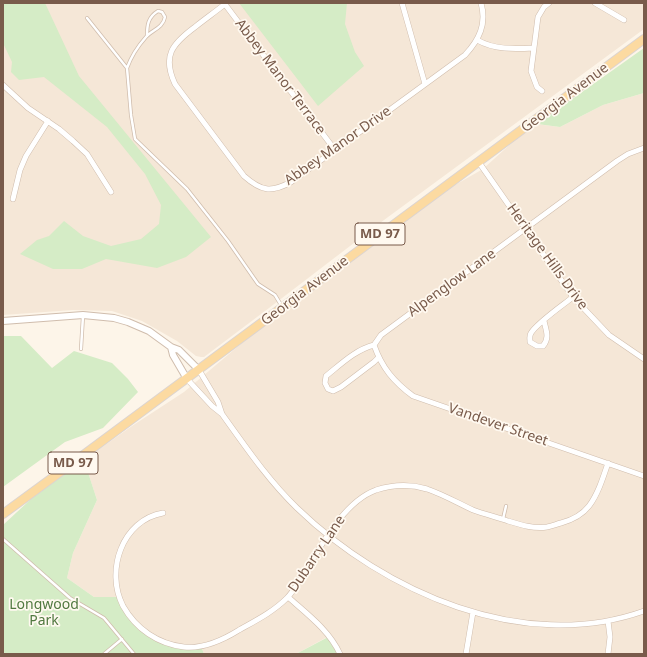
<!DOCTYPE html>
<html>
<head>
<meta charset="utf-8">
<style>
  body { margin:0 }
  #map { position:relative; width:647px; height:657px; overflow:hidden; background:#fdf5e9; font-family:"Noto Sans",sans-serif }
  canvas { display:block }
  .frame { position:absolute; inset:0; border:4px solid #795b4b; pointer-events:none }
</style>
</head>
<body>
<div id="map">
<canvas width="647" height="657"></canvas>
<div class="frame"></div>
</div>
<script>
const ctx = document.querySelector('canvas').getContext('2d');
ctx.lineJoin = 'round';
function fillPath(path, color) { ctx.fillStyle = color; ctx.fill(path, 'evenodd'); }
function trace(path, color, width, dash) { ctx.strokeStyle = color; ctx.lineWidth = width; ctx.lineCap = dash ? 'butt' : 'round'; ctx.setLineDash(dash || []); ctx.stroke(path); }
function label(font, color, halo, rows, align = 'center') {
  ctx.font = font + ' "Noto Sans",sans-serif'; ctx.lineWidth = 3.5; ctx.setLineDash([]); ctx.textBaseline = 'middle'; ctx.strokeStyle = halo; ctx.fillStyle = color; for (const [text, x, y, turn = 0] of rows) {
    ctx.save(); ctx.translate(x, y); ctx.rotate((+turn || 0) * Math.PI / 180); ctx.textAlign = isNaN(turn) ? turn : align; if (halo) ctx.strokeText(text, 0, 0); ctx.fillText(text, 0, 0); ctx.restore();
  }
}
const residential = new Path2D(`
  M 3,3 L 644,3 L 644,29 L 384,220 L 269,308 L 204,357 L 201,357 L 196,356 L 177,341 L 142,321 L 112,311 L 73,310 L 3,315 Z
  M 644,93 L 644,654 L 340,654 L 329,636 L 296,654 L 204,654 L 201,646 L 164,643 L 134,622 L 120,597 L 94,597 L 67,578 L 73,553 L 97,500 L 84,460 L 132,426 L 184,392 L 242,343 L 363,251 L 441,193 L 483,169 L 516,139 L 536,124 L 560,127 L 603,105 Z`);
const green = new Path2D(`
  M 3,3 L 45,3 L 79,76 L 211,237 L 186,257 L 157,268 L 106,259 L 82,269 L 53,269 L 20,254 L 37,240 L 49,236 L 64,221 L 83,236 L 111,246 L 141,239 L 159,224 L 161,205 L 145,174 L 107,127 L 44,77 L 19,80 L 11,72 L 12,62 L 3,43 Z
  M 239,3 L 347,3 L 345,24 L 355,52 L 364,66 L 318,106 Z
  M 644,48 L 644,93 L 603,105 L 560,127 L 537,124 Z
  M 3,336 L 21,336 L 52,368 L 74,351 L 112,363 L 128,379 L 138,392 L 103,428 L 65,442 L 3,487 Z
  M 84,460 L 97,500 L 73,553 L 67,578 L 94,597 L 120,597 L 134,622 L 164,643 L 201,646 L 204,654 L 3,654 L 3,525 L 31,499 Z
  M 330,636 L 340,654 L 296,654 Z`);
const service = new Path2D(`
  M 87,18 L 127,68
  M 147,36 C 147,25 148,17 158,11 L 162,12 L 165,17 C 163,28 152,30 146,37 C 138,46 131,57 127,68 L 131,115 L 135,139 L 187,189 L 228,241 L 258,284 L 275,295 L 281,305
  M 81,349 L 83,316
  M 503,519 L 506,506
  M 3,539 L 70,598 L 104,618 L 134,654
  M 104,654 L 122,639`);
const minor = new Path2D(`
  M 224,3 L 335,150
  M 402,3 L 425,84
  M 595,3 L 624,20
  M 225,4 C 215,12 205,19 195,27 C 172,44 162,56 175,84 L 244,176 C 261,191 271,193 291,182 L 465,55 C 479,40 487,24 481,3
  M 477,40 C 495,50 514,49 534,48
  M 3,85 L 28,108 L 59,129 L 73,141 L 87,154 L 111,192
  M 542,91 L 537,87 L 531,71 L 538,17 L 544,7 L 549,3
  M 478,161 L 573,297 L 609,335 L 644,359
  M 13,199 L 20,170 L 26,156 L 48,121
  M 544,321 C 546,330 550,338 543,346 L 537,346 L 530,342 C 530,338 529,336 531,333 C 537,323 563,305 573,297
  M 374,345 C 382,368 394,382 413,396 L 644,476
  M 379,357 L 374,362 L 341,387 L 333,391 L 328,389 L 325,383 L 326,376 C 341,364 355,350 374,345 L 381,335 L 617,161 L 628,154 L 644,148
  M 187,379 L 212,406 L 222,414 L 218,402 L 199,370
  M 222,414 C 245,446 268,480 297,508 C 384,592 523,654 644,611
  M 163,513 C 122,520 105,571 123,606 C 136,629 158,644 184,647 C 203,649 223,640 239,630 C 255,621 273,612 287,598 C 293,592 297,584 302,577 C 320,548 343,502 376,490 C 392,485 410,484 427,489 C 442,494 458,503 473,510 C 484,514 496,517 508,521 C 521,525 534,529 547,527 C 552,526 557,524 561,523 C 572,520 582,515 589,506 C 598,494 603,478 608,463
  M 288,597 C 307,614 329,630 340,654
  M 608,621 L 610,637 L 608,654
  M 466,654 L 473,612`);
const tertiary = new Path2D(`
  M 3,321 L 83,315 L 114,318 L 128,322 L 149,331 L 171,347 L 179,350 L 199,370
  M 171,347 L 173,355 L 187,379`);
const primary = new Path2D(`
  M 3,514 L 82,456 L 644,39`);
const shields = [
  [380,234,50],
  [73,463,50]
];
const shieldNames = [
  ["MD 97",380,234],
  ["MD 97",73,463]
];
const streetNames = [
  ["Abbey Manor Terrace",280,77,53],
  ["Georgia Avenue",565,98,-37],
  ["Abbey Manor Drive",338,146,-35],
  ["Heritage Hills Drive",547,257,54],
  ["Alpenglow Lane",452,283,-36],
  ["Georgia Avenue",305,291,-37],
  ["Vandever Street",498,425,19],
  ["Dubarry Lane",317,554,-56]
];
const parkNames = [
  ["Longwood",44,605],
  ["Park",44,621]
];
fillPath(residential, '#f5e7d7');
fillPath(green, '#d5ecc6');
trace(service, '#d0bdad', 4);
trace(minor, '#d0bdad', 6);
trace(tertiary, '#d0bdad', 8);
trace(primary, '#dcd4d0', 10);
trace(service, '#fff', 2.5);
trace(minor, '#fff', 5);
trace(tertiary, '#fff', 6);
trace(primary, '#fcdaa1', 8);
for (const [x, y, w] of shields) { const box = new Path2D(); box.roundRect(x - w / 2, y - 11, w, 22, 3); ctx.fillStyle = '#fff9f0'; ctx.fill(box); trace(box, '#795b4b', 1); }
label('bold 13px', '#795b4b', null, shieldNames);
label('14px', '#795b4b', '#fff9f0', streetNames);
label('14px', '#517940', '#fff9f0', parkNames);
</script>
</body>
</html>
